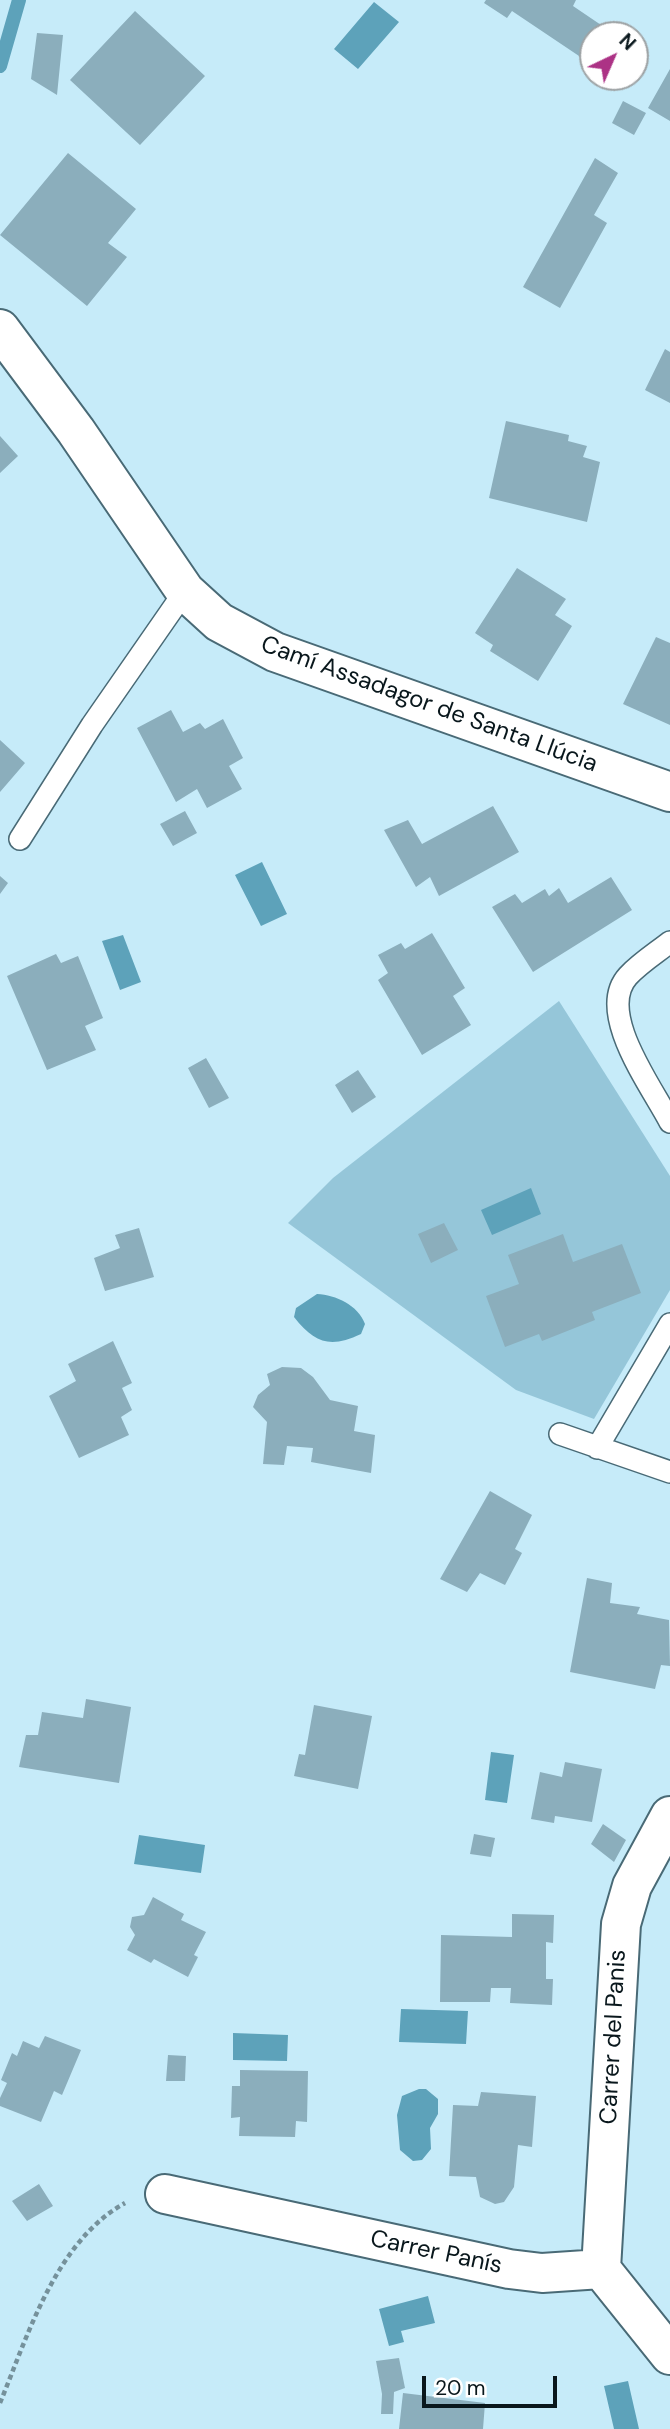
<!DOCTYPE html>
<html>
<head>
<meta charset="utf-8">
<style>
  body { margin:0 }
  #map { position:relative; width:670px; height:2429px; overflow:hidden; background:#c6ebf9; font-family:"DM Sans",sans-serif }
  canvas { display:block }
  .north { position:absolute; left:579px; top:21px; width:70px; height:70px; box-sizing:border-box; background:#fff; border:2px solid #9da2a4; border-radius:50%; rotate:44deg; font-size:19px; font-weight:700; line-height:28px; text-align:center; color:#09171c }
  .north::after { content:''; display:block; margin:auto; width:24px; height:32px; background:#ac3285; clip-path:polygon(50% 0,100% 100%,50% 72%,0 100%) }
  .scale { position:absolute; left:422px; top:2376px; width:135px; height:32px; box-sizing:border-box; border:4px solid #09171c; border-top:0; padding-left:9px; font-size:21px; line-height:24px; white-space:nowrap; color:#09171c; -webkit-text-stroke:5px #fff; paint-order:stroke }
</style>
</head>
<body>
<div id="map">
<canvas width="670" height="2429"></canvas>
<div class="north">N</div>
<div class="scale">20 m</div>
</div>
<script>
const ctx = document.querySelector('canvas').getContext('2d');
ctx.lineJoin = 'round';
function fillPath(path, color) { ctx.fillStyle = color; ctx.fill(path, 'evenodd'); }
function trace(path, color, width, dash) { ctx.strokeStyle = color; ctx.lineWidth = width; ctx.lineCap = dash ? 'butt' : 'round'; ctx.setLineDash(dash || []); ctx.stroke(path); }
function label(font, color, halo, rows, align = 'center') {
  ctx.font = font + ' "DM Sans",sans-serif'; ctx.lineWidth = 7; ctx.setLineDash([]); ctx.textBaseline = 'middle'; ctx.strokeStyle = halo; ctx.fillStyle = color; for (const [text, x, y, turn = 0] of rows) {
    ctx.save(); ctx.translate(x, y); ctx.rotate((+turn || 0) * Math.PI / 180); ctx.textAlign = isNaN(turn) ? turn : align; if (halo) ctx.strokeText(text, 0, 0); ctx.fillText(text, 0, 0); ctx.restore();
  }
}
const green = new Path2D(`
  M 559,1001 L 670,1176 L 670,1290 L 594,1419 L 516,1390 L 288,1223 L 333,1178 Z`);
const water = new Path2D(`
  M 374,2 L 399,22 L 358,69 L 334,49 Z
  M 262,862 L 287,914 L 261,926 L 235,875 Z
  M 123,935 L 141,982 L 120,990 L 102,941 Z
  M 531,1188 L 541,1214 L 492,1235 L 481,1210 Z
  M 317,1294 C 336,1295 358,1305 365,1324 L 361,1334 C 331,1348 315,1344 294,1317 L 296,1308 Z
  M 491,1752 L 514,1755 L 507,1803 L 485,1800 Z
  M 139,1835 L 205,1845 L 201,1873 L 134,1864 Z
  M 401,2009 L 468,2011 L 466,2044 L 399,2042 Z
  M 233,2033 L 288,2035 L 287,2061 L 233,2060 Z
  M 419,2089 L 426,2089 L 438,2099 L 438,2114 L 430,2128 L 431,2149 L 422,2160 L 413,2161 L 400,2150 L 397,2115 L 402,2096 Z
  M 428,2296 L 435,2323 L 401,2331 L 404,2342 L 389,2346 L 379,2309 Z
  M 628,2381 L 639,2429 L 614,2429 L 604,2386 Z`);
const stream = new Path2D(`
  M 0,66 L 19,0`);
const building = new Path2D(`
  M 486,0 L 576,0 L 573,6 L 604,27 L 598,35 L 593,35 L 593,43 L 582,58 L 512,11 L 507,18 L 484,3 Z
  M 135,11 L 205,76 L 140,145 L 70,80 Z
  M 37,33 L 63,35 L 57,95 L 31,79 Z
  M 670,69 L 670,121 L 648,108 Z
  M 623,101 L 646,113 L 634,135 L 612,123 Z
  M 68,153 L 136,209 L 108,243 L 127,257 L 87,306 L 0,235 Z
  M 595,158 L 618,173 L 594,215 L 607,223 L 560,308 L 523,287 Z
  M 665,349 L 670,352 L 670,403 L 645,390 Z
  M 506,421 L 569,435 L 568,441 L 587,446 L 583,457 L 600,462 L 587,522 L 489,498 Z
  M 0,436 L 18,456 L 0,473 Z
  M 517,568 L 566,599 L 555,615 L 572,626 L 538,681 L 490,651 L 493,645 L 475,633 Z
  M 656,637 L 670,643 L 670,725 L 623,704 Z
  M 171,710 L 183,732 L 200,723 L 205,729 L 223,719 L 243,758 L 229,766 L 242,789 L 207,808 L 197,789 L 176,802 L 137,728 Z
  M 0,740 L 25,763 L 0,792 Z
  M 493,806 L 519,852 L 439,896 L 430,877 L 416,887 L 384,830 L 408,820 L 422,844 Z
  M 185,811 L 197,833 L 173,846 L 160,824 Z
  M 0,876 L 8,883 L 0,894 Z
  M 611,877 L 632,910 L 533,972 L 492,907 L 515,894 L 522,903 L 545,889 L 549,896 L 559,888 L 568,903 Z
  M 432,933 L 465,988 L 453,996 L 471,1025 L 422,1055 L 378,980 L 388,973 L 378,955 L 401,943 L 405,949 Z
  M 56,954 L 61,963 L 78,956 L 103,1018 L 85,1026 L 96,1050 L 47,1070 L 7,976 Z
  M 206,1058 L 229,1098 L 209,1108 L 188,1068 Z
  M 358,1070 L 376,1097 L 352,1113 L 335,1085 Z
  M 444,1223 L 458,1250 L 431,1263 L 418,1234 Z
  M 139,1228 L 154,1277 L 105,1291 L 94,1258 L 120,1248 L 115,1235 Z
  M 563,1234 L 573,1262 L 622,1244 L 641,1293 L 592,1312 L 595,1320 L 542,1341 L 539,1334 L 505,1347 L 486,1296 L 519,1284 L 508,1255 Z
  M 113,1341 L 132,1383 L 122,1388 L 132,1410 L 121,1417 L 129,1435 L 79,1458 L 49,1396 L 76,1381 L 68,1364 Z
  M 282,1367 L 301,1368 L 313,1377 L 330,1400 L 358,1406 L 354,1431 L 375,1435 L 371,1473 L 311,1462 L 313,1448 L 287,1446 L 284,1465 L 263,1464 L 267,1422 L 253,1407 L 258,1395 L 270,1385 L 267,1374 Z
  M 490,1491 L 532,1515 L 515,1549 L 522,1553 L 505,1585 L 480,1573 L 467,1592 L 440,1579 Z
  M 587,1578 L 612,1583 L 610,1603 L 640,1607 L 637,1614 L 669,1620 L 670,1666 L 661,1665 L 655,1689 L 570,1672 Z
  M 86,1699 L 131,1707 L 119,1783 L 19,1767 L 26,1735 L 38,1735 L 42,1712 L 83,1718 Z
  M 314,1705 L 372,1716 L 358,1789 L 294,1776 L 299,1754 L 305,1755 Z
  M 565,1762 L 602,1769 L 592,1822 L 555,1816 L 554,1823 L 531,1819 L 540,1772 L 562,1777 Z
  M 603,1824 L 626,1840 L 614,1862 L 591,1844 Z
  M 474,1834 L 495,1838 L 491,1857 L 470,1854 Z
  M 153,1897 L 184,1914 L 181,1920 L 206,1932 L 194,1955 L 198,1957 L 188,1977 L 154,1959 L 151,1963 L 127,1950 L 135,1935 L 130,1927 L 132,1917 L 144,1915 Z
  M 512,1914 L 554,1915 L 553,1943 L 546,1942 L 546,1979 L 553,1979 L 552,2005 L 510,2003 L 511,1988 L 491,1988 L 490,2002 L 440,2002 L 441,1935 L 512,1937 Z
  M 45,2036 L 81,2050 L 62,2095 L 54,2091 L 41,2122 L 0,2106 L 0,2098 L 7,2083 L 1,2080 L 12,2053 L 17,2056 L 23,2041 L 39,2048 Z
  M 168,2055 L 186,2056 L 185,2081 L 166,2081 Z
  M 240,2070 L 308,2071 L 307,2122 L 296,2121 L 295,2137 L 239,2136 L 240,2117 L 231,2118 L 232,2086 L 240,2086 Z
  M 481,2092 L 536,2096 L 532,2147 L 518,2145 L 514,2187 L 504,2202 L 495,2204 L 480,2197 L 476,2177 L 449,2176 L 453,2105 L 478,2106 Z
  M 39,2184 L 53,2206 L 27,2221 L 12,2201 Z
  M 399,2358 L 405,2388 L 394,2392 L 393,2414 L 381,2414 L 382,2394 L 376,2361 Z
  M 403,2393 L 485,2403 L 483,2429 L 399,2429 Z`);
const path = new Path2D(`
  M 0,2403 C 28,2335 56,2241 125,2203`);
const lane = new Path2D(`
  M 20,839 L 92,725 L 185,591
  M 670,942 C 656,953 640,963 628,976 C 595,1012 652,1087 670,1122
  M 560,1434 L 670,1472
  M 597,1448 L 670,1324`);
const street = new Path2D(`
  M 0,329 L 76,431 L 185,591 L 219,622 L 275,652 L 670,792
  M 165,2194 L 509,2269 L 542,2273 L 601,2269 L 670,2355
  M 601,2269 L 621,1924 L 632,1886 L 670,1816`);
const streetNames = [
  ["Camí Assadagor de Santa Llúcia",429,705,20],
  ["Carrer del Panis",614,2037,-87],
  ["Carrer Panís",436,2253,12]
];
fillPath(green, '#95c6d9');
fillPath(water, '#5da2ba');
trace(stream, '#5da2ba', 14);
fillPath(building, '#8baebc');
trace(lane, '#496a76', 24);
trace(street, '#496a76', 42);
trace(path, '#75919b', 4.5, [5, 3.5]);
trace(lane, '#fff', 21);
trace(street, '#fff', 38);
label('24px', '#09171c', '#fff', streetNames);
</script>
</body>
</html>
